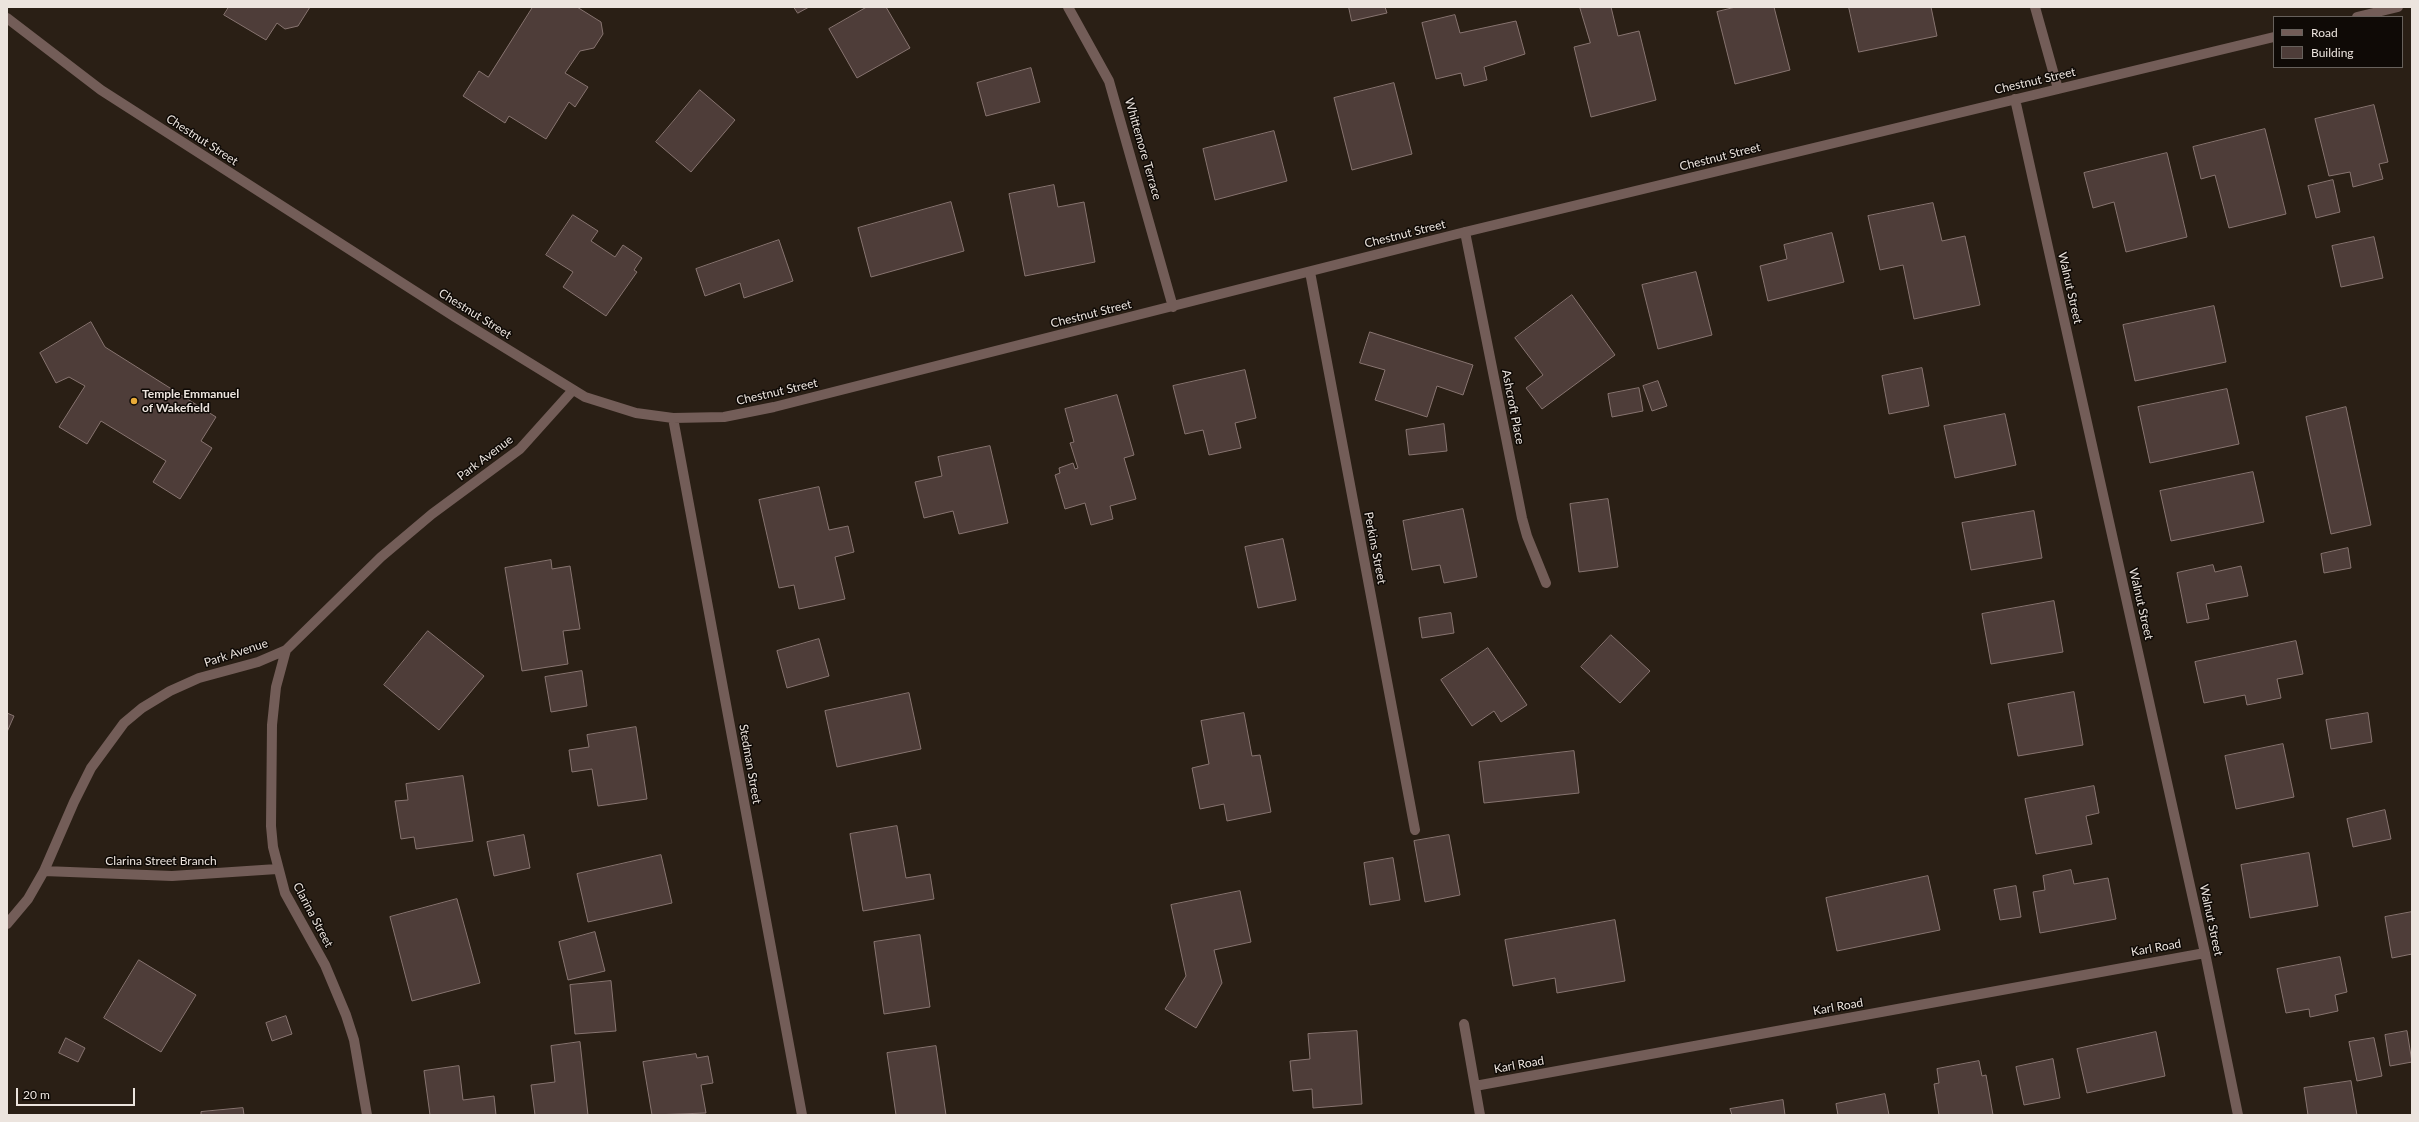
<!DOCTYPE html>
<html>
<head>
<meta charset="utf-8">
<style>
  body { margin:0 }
  #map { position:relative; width:2419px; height:1122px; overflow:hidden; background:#2a1f15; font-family:Lato,sans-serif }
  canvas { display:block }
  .frame { position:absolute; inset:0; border:8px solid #ece4de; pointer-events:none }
  .legend { position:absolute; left:2273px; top:16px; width:130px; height:52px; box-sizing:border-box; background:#0f0a06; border:1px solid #67615c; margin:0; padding:5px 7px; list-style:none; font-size:12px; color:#ece4de }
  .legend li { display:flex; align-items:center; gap:8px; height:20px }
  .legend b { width:20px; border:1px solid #67615c }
  .scale { position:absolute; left:16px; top:1088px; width:119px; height:18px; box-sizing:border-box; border:2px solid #ece4de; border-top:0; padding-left:5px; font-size:12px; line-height:14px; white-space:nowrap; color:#ece4de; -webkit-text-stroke:3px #0f0a06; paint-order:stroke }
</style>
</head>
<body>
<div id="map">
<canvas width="2419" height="1122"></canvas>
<div class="frame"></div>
<ul class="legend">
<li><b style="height:5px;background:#735d58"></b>Road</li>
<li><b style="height:11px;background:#4e3d39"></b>Building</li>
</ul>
<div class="scale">20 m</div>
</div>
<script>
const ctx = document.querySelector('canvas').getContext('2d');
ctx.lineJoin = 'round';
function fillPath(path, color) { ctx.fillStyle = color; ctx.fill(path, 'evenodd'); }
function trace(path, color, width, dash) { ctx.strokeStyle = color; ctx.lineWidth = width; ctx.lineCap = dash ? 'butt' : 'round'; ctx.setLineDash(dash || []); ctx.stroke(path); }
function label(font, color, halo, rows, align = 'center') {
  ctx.font = font + ' Lato,sans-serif'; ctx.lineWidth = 3; ctx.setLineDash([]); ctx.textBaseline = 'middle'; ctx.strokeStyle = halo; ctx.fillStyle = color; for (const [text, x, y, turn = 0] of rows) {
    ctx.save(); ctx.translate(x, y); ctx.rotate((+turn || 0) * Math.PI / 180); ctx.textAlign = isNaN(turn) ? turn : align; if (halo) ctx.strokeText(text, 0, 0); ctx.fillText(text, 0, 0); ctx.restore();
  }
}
const building = new Path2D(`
  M 229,7 L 310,7 L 298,26 L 285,29 L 277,23 L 266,40 L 224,15 Z
  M 533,7 L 577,7 L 601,22 L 603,34 L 594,48 L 580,51 L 565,73 L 588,87 L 575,107 L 569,102 L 546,139 L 509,116 L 505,123 L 463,96 L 479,71 L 488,77 Z
  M 794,7 L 809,7 L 798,13 Z
  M 867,7 L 886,7 L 910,48 L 857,78 L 829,29 Z
  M 1349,7 L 1385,7 L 1387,13 L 1352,21 Z
  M 1580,7 L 1611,7 L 1618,36 L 1639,31 L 1656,100 L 1591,117 L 1574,47 L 1590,43 Z
  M 1736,7 L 1774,7 L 1790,70 L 1735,84 L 1717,12 Z
  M 1849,7 L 1931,7 L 1937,36 L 1859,52 Z
  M 1455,15 L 1460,33 L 1516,21 L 1525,54 L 1484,67 L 1487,80 L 1464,86 L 1461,73 L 1436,79 L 1422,23 Z
  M 1031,68 L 1040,102 L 986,116 L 977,83 Z
  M 1394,83 L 1412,154 L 1352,170 L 1334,98 Z
  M 700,90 L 735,120 L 691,172 L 656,142 Z
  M 2374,105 L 2388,162 L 2379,164 L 2383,179 L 2353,187 L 2350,172 L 2329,176 L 2315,119 Z
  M 2265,129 L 2286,214 L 2229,228 L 2215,175 L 2201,179 L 2193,147 Z
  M 1274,131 L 1287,181 L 1215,200 L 1203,149 Z
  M 2167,153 L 2187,237 L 2126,252 L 2114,202 L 2093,208 L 2084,173 Z
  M 2333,180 L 2340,212 L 2316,218 L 2308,186 Z
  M 1054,185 L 1058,207 L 1084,202 L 1095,262 L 1025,276 L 1009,194 Z
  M 951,202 L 964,251 L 871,277 L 858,228 Z
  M 1933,203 L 1942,241 L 1965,236 L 1980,305 L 1914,319 L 1903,265 L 1880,270 L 1868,216 Z
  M 573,215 L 598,231 L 591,241 L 615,257 L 623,245 L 642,258 L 634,270 L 637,272 L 606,316 L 563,287 L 573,272 L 546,255 Z
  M 1832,233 L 1844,282 L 1768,301 L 1760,266 L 1787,259 L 1784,245 Z
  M 2374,237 L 2383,278 L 2341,287 L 2332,246 Z
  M 779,240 L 793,281 L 744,298 L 740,283 L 705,296 L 696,269 Z
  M 1696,272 L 1712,335 L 1658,349 L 1642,285 Z
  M 1572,295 L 1615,355 L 1542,409 L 1526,388 L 1543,375 L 1515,338 Z
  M 2214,306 L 2226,362 L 2135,381 L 2123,325 Z
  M 91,322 L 105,347 L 216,417 L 201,441 L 212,448 L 180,499 L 153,482 L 166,461 L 101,421 L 87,444 L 59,427 L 85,386 L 69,377 L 56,383 L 40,353 Z
  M 1370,332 L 1473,365 L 1463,395 L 1437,386 L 1427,417 L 1375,400 L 1385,370 L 1360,363 Z
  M 1922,368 L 1929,406 L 1889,414 L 1882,376 Z
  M 1245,370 L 1256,418 L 1235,423 L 1241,448 L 1209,455 L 1203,430 L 1185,434 L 1173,386 Z
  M 1658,381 L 1667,406 L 1652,411 L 1643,386 Z
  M 1639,388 L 1643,411 L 1612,417 L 1608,394 Z
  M 2227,389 L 2239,444 L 2150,463 L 2138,407 Z
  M 1117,395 L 1134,455 L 1124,458 L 1136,499 L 1110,506 L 1113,519 L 1091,525 L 1085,503 L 1065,509 L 1055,475 L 1060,473 L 1059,468 L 1073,463 L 1075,469 L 1078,468 L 1070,443 L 1074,442 L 1065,409 Z
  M 2346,407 L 2371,525 L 2331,534 L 2306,417 Z
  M 2005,414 L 2016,465 L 1955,478 L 1944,426 Z
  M 1444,424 L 1447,451 L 1409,455 L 1406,430 Z
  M 990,446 L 1008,523 L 959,534 L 953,511 L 924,518 L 915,482 L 942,476 L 938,457 Z
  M 2253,472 L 2264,522 L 2171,541 L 2160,491 Z
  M 819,487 L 829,530 L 848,526 L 854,552 L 835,557 L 845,599 L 799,609 L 794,585 L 779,588 L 759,500 Z
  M 1608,499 L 1618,567 L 1579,572 L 1570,504 Z
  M 1463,509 L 1477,577 L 1444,583 L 1440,565 L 1412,570 L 1403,521 Z
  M 2034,511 L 2042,558 L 1971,570 L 1962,523 Z
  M 1283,539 L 1296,600 L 1258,608 L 1245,547 Z
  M 2348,548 L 2351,568 L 2324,573 L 2321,554 Z
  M 551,560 L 552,569 L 570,566 L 580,629 L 563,631 L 568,664 L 522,671 L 505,568 Z
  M 2213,565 L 2215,572 L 2241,566 L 2248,596 L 2206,604 L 2209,619 L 2187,623 L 2177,573 Z
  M 2054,601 L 2063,652 L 1991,664 L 1982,614 Z
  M 1451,613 L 1454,633 L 1422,638 L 1419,618 Z
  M 428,631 L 484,676 L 439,730 L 384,685 Z
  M 1611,635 L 1650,671 L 1620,703 L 1581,667 Z
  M 819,639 L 829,676 L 787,688 L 777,651 Z
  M 2296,641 L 2303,674 L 2277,679 L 2281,698 L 2247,705 L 2245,695 L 2204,703 L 2195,662 Z
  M 1488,648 L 1527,705 L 1501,722 L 1494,711 L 1472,726 L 1441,680 Z
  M 582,671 L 587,706 L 551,712 L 545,677 Z
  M 2074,692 L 2083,745 L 2018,756 L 2008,704 Z
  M 909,693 L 921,749 L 837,767 L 825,711 Z
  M 7,713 L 14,716 L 7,732 Z
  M 1244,713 L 1252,756 L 1260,755 L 1271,812 L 1227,821 L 1224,804 L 1200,809 L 1192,768 L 1209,764 L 1201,721 Z
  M 2368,713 L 2372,742 L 2331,749 L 2326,720 Z
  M 636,727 L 647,799 L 598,806 L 592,769 L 572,772 L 569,750 L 589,747 L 587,735 Z
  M 2283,744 L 2294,797 L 2236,809 L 2225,756 Z
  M 1574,751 L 1579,793 L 1484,803 L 1479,762 Z
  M 463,776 L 473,841 L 416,849 L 414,837 L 401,839 L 395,801 L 408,800 L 406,784 Z
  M 2094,786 L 2099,813 L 2086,816 L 2092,844 L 2036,854 L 2025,799 Z
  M 2385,810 L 2391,839 L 2353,847 L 2347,819 Z
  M 897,826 L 906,878 L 930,874 L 934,899 L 863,911 L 850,834 Z
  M 524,835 L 530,868 L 494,876 L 487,842 Z
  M 1449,835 L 1460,895 L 1425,902 L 1414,841 Z
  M 2309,853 L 2318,906 L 2250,918 L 2241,865 Z
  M 661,855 L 672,903 L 588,922 L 577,874 Z
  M 1393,858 L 1400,900 L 1370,905 L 1364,863 Z
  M 2071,870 L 2074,884 L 2108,878 L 2116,919 L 2040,933 L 2033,892 L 2045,890 L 2043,876 Z
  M 1928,876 L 1940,930 L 1837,951 L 1826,898 Z
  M 2016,886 L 2021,917 L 2000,920 L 1994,890 Z
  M 1240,891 L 1251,942 L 1214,950 L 1222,983 L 1196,1028 L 1165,1009 L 1186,976 L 1171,905 Z
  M 457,899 L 480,983 L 412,1001 L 390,917 Z
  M 2412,912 L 2412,954 L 2392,958 L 2385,917 Z
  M 1615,920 L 1625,981 L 1557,993 L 1555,978 L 1513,986 L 1505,940 Z
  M 595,932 L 605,971 L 568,980 L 559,942 Z
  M 920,935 L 930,1007 L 884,1014 L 874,942 Z
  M 2340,957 L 2347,992 L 2335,995 L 2338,1011 L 2310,1017 L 2309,1009 L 2286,1013 L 2277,969 Z
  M 139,960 L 196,995 L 161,1052 L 104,1018 Z
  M 611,981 L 616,1031 L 575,1034 L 570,985 Z
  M 286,1016 L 292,1034 L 272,1041 L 266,1023 Z
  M 1357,1031 L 1362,1104 L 1313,1108 L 1312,1089 L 1293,1091 L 1290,1061 L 1310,1059 L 1308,1034 Z
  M 2407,1031 L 2412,1062 L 2390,1066 L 2385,1035 Z
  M 2156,1032 L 2165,1076 L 2087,1093 L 2077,1049 Z
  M 66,1038 L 85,1048 L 78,1062 L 59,1053 Z
  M 2374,1038 L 2382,1076 L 2357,1081 L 2349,1042 Z
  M 580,1042 L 588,1115 L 535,1115 L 531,1085 L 555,1082 L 551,1046 Z
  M 936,1046 L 946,1115 L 896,1115 L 887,1053 Z
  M 696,1054 L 697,1058 L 708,1056 L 713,1083 L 701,1085 L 706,1113 L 652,1115 L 643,1062 Z
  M 2053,1059 L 2060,1098 L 2024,1105 L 2016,1067 Z
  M 1979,1061 L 1982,1076 L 1986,1075 L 1993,1115 L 1939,1115 L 1934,1084 L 1939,1083 L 1937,1069 Z
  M 459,1066 L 463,1100 L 494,1096 L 496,1115 L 430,1115 L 424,1071 Z
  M 2351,1081 L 2357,1115 L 2308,1115 L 2304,1088 Z
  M 1885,1094 L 1889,1115 L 1838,1115 L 1836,1104 Z
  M 1783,1100 L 1785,1115 L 1732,1115 L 1730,1109 Z
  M 243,1108 L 244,1115 L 201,1115 L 201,1112 Z`);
const minor = new Path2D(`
  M 1068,7 L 1109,81 L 1173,307
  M 2035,7 L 2058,89
  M 2357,17 L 2398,7
  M 7,18 L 101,90 L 455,317 L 585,397 L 636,413 L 673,418 L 724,417 L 774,407 L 1465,232 L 2274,37
  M 2015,99 L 2205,953 L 2238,1115
  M 1465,232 L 1522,518 L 1527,536 L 1546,583
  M 1310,272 L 1415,830
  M 673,418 L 802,1115
  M 286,650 L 276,687 L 272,725 L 271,826 L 273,847 L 285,893 L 325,965 L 346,1015 L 354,1040 L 367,1115
  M 44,871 L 172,876 L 277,869
  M 7,924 L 28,899 L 44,871 L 74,802 L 91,768 L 124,723 L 142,708 L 170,691 L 199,678 L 258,662 L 286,650 L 381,557 L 432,514 L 520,449 L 573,390
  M 1464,1024 L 1480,1115
  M 1475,1086 L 2205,953`);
const markers = [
  [134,401,4,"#e9ab38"]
];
const streetNames = [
  ["Chestnut Street",2035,81,-13],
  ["Chestnut Street",202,140,33],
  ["Whittemore Terrace",1143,149,74],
  ["Chestnut Street",1720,157,-14],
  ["Chestnut Street",1405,234,-14],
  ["Walnut Street",2070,288,77],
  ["Chestnut Street",475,314,32],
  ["Chestnut Street",1091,314,-14],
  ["Chestnut Street",777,392,-13],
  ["Ashcroft Place",1513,407,79],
  ["Park Avenue",485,458,-37],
  ["Perkins Street",1375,548,79],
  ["Walnut Street",2141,604,77],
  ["Park Avenue",236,653,-18],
  ["Stedman Street",750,764,80],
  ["Clarina Street Branch",161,861],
  ["Clarina Street",313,915,62],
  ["Walnut Street",2211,920,78],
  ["Karl Road",2156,948,-10],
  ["Karl Road",1838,1007,-10],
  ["Karl Road",1519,1065,-10]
];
const poiNames = [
  ["Temple Emmanuel",142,394],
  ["of Wakefield",142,408]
];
fillPath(building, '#4e3d39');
trace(building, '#877470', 1);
trace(minor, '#735d58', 10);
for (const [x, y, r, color] of markers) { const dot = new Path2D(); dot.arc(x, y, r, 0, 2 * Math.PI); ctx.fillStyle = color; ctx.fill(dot); trace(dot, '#0f0a06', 1.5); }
label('12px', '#ece4de', '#0f0a06', streetNames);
label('bold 12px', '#ece4de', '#0f0a06', poiNames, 'left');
</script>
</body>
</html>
